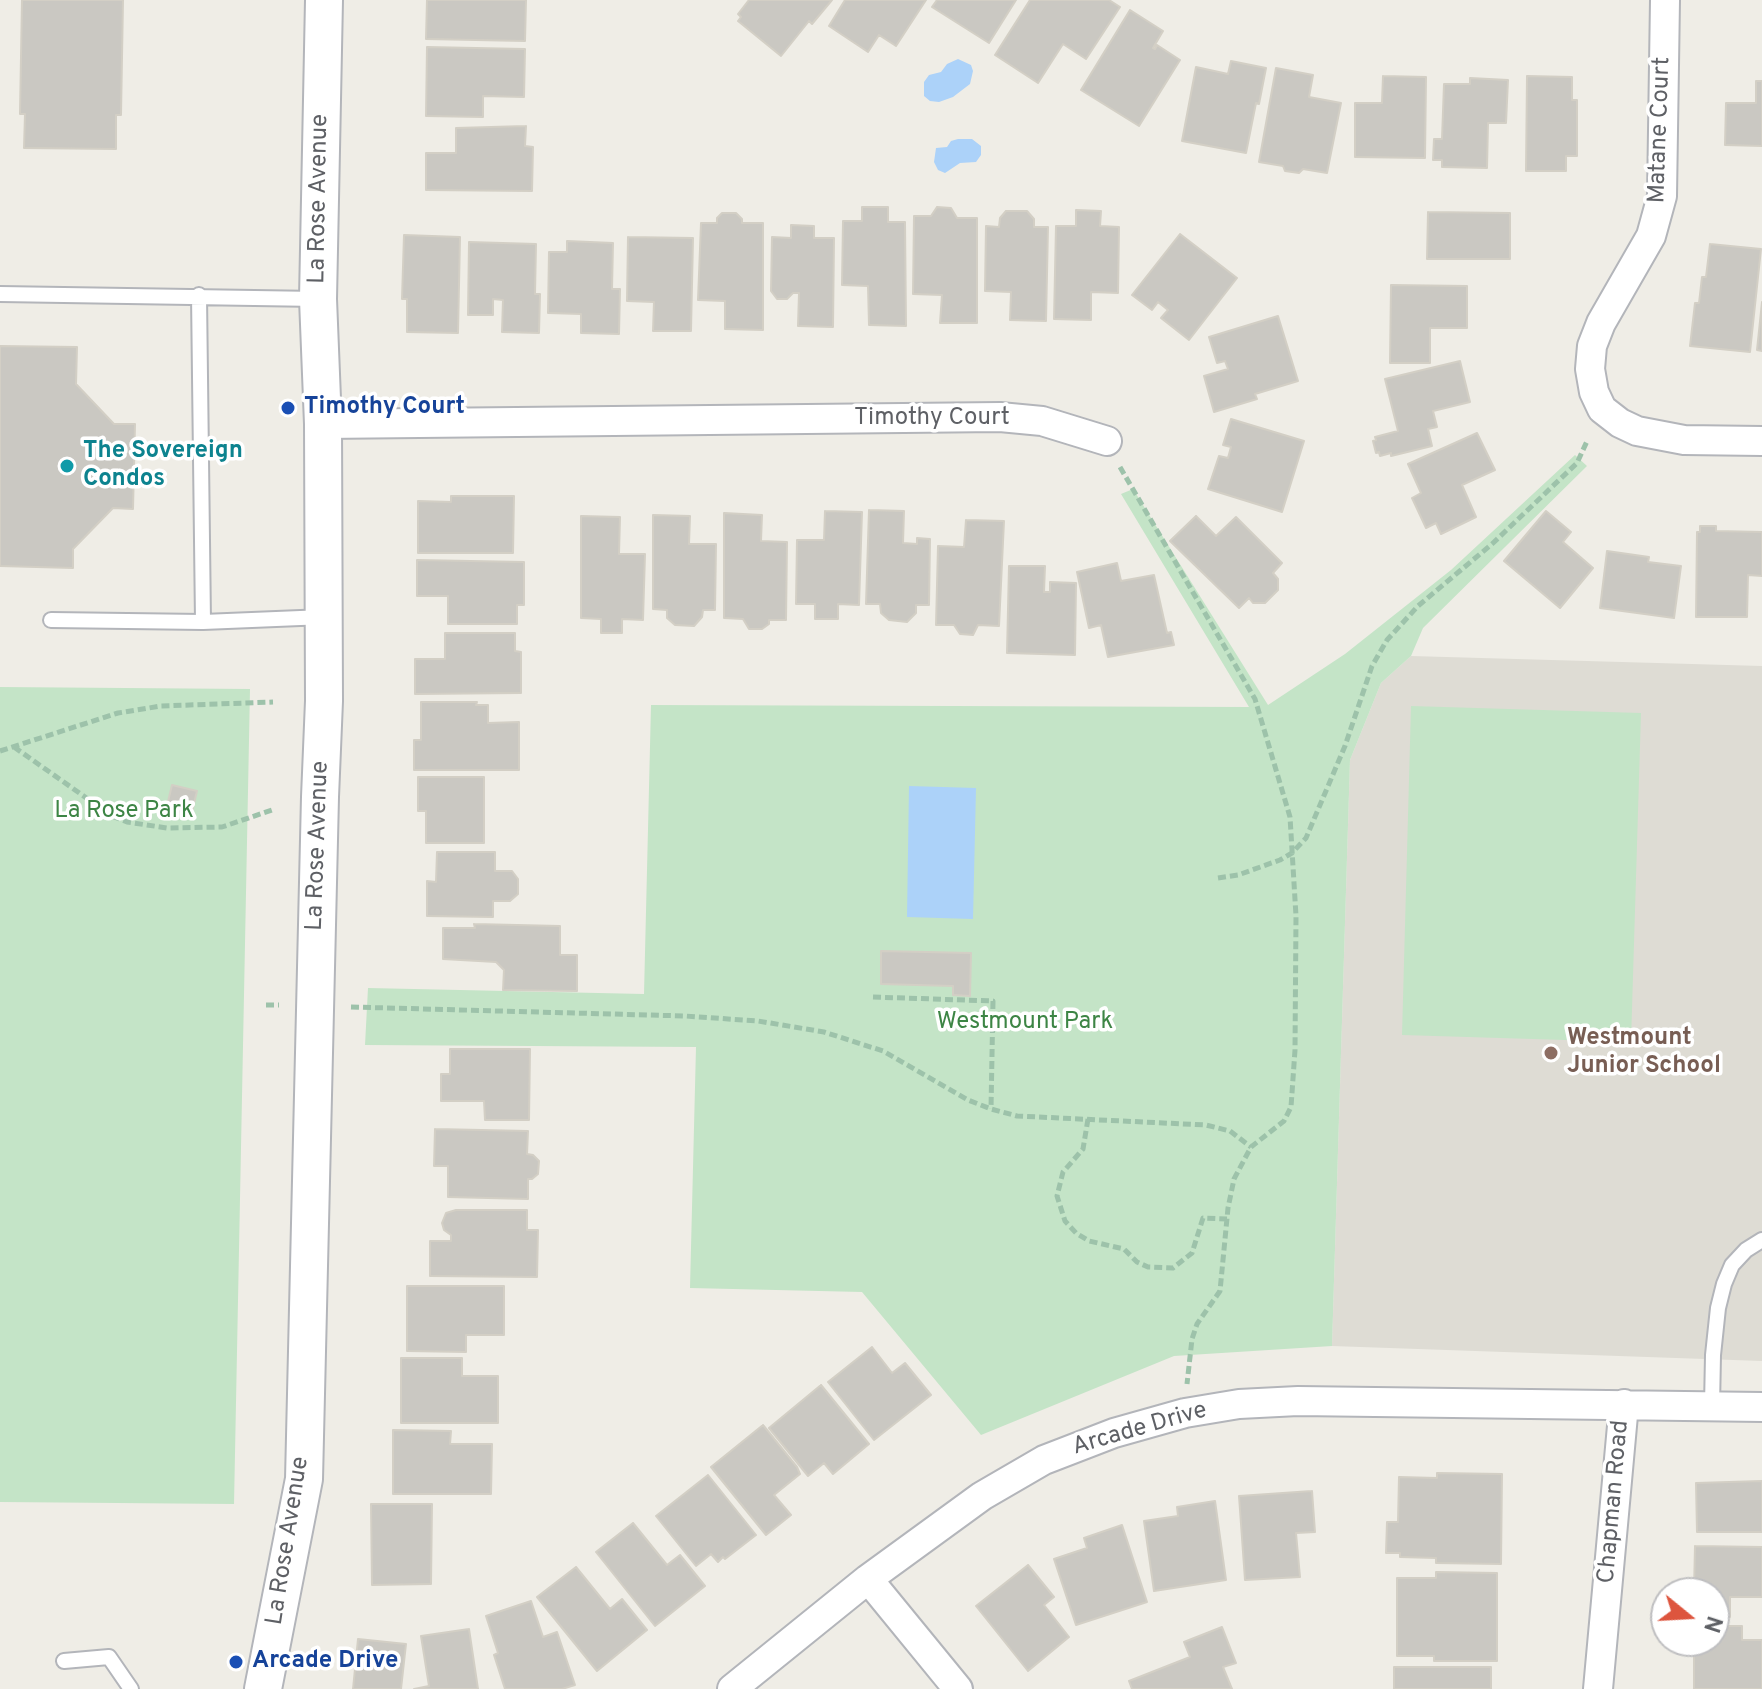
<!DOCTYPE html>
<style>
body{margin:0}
#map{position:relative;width:1762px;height:1689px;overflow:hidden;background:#efede6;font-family:Overpass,sans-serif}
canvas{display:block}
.north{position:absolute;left:1650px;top:1577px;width:80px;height:80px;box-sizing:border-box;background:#fff;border:2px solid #bfbfc1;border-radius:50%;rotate:108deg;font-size:22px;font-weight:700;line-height:32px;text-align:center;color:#5e6065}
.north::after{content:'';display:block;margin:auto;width:28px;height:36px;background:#dd553e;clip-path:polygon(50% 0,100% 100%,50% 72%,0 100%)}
</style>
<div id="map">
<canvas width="1762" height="1689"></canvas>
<div class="north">N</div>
</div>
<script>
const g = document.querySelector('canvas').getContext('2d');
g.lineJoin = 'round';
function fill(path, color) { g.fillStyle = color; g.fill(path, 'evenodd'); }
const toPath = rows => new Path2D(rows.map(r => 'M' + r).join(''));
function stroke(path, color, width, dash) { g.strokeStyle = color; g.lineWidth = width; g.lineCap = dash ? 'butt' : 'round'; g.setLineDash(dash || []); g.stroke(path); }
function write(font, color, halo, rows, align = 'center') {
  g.font = font + ' Overpass,sans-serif'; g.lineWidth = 7; g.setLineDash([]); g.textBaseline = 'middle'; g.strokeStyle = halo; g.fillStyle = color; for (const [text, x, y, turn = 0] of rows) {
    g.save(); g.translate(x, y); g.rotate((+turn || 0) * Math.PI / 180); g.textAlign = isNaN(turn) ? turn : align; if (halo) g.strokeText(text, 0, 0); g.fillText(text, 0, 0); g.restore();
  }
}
const education = toPath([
 [1411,656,1762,666,1762,1361,1332,1346,1350,760,1381,683]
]);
const green = toPath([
 [1575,455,1587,466,1423,628,1411,656,1381,683,1350,760,1332,1346,1174,1356,981,1435,862,1292,690,1288,696,1047,365,1045,368,988,644,994,651,705,1249,707,1121,494,1133,489,1268,705,1345,654,1451,570],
 [0,687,250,689,234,1504,0,1502],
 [1411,706,1641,713,1631,1042,1402,1035]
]);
const water = toPath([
 [958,59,971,65,973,71,970,84,953,97,939,102,930,101,924,96,924,82,929,75,941,72,947,64],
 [972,139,981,146,981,155,976,162,960,163,945,173,938,170,934,162,936,148,947,147,951,141,958,139],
 [909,786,976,788,973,919,907,917]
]);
const building = toPath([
 [22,0,123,0,121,115,116,115,116,149,24,148,25,114,20,114,22,0],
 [427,0,526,0,525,41,426,39,427,0],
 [749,0,832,0,812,24,809,21,781,56,738,21,741,17,738,14,749,0],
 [845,0,926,0,896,46,879,35,868,52,829,26,845,0],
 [937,0,1016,0,989,43,932,7,937,0],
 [1030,0,1109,0,1120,7,1086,59,1063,44,1038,83,995,55,1030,0],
 [1130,10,1163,31,1153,48,1155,49,1157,45,1180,60,1139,126,1081,90,1130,10],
 [427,47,525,49,524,97,483,96,483,117,426,116,427,47],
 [1231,61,1266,68,1259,104,1256,103,1246,153,1182,141,1196,67,1228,74,1231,61],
 [1276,68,1313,75,1309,97,1341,103,1327,173,1303,169,1299,173,1285,171,1283,166,1259,162,1276,68],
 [1383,76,1426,77,1425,158,1355,157,1355,103,1382,103,1383,76],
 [1527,76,1572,77,1572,100,1577,100,1577,156,1566,156,1566,171,1526,171,1527,76],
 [1470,78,1508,80,1506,123,1488,123,1487,168,1442,167,1442,160,1433,160,1434,139,1442,139,1444,84,1470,84,1470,78],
 [1756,81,1762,81,1762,146,1725,145,1726,103,1756,103,1756,81],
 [526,126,525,146,533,147,532,191,426,190,426,153,456,153,456,128,526,126],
 [862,207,888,207,888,222,905,222,906,326,869,325,868,286,842,285,843,221,862,221,862,207],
 [937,207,951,208,957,218,977,218,977,323,940,323,942,295,913,294,914,216,931,216,937,207],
 [1076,210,1101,211,1100,226,1119,227,1118,293,1091,292,1091,320,1054,319,1056,226,1076,226,1076,210],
 [1006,211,1027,211,1034,219,1034,227,1048,227,1046,321,1010,320,1011,292,985,291,986,226,999,227,1000,218,1006,211],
 [1428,212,1510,213,1510,259,1427,259,1428,212],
 [722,213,736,213,742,219,742,223,763,223,763,330,725,329,725,301,698,300,701,223,717,223,717,218,722,213],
 [791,225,814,226,814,238,834,238,833,327,798,326,799,293,793,293,787,299,777,299,771,291,772,237,791,238,791,225],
 [1180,234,1237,278,1189,340,1161,318,1168,310,1158,302,1152,310,1132,295,1180,234],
 [404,235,460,237,458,333,407,332,407,299,402,299,404,235],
 [628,237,693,238,691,331,653,331,654,302,627,301,628,237],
 [567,241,613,243,612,289,620,289,619,334,581,333,581,314,548,313,549,252,567,252,567,241],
 [469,242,536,244,535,294,540,294,539,333,502,332,503,300,493,299,493,315,468,315,469,242],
 [1710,244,1761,249,1750,352,1690,346,1695,303,1699,303,1702,277,1706,277,1710,244],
 [1391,285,1467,286,1467,328,1430,328,1430,363,1390,363,1391,285],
 [1762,302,1762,351,1757,350,1762,302],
 [1278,316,1298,381,1255,394,1257,399,1214,412,1204,376,1228,369,1225,361,1217,363,1209,337,1278,316],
 [0,346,77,347,76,384,114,424,135,424,133,509,113,508,73,549,73,568,0,566,0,346],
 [1460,361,1470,402,1433,411,1437,427,1428,429,1432,446,1391,456,1391,453,1380,456,1379,452,1376,453,1373,441,1376,440,1375,437,1398,431,1385,379,1460,361],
 [1231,419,1304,441,1282,512,1208,489,1219,456,1228,458,1231,447,1223,445,1231,419],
 [1477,433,1495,470,1462,485,1476,517,1441,534,1436,523,1426,528,1412,498,1421,493,1408,464,1477,433],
 [451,496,514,496,513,553,418,553,418,501,451,502,451,496],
 [869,510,904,511,903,543,917,544,917,538,930,539,929,605,916,605,916,613,907,622,889,620,881,613,880,604,866,604,869,510],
 [825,511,862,512,859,605,838,604,838,619,815,619,815,604,796,604,797,540,824,540,825,511],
 [1546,511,1571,532,1563,542,1593,568,1560,608,1504,561,1546,511],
 [724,513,762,515,761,541,787,542,786,620,769,620,769,624,762,629,749,629,743,619,724,618,724,513],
 [653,515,690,516,689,544,716,544,715,610,703,610,702,617,694,626,675,625,667,618,667,610,653,609,653,515],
 [581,516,620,517,619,554,645,554,643,620,622,619,622,633,601,633,601,619,581,618,581,516],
 [1196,516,1216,536,1236,517,1282,563,1273,573,1278,579,1278,590,1265,603,1253,603,1249,598,1239,608,1170,541,1196,516],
 [966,520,1004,521,999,626,978,625,973,635,960,634,954,625,936,625,938,546,964,547,966,520],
 [1700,526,1716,526,1716,531,1762,532,1762,576,1748,575,1747,617,1696,617,1697,532,1700,532,1700,526],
 [1607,551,1649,557,1648,562,1681,566,1674,618,1600,608,1607,551],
 [417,560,524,562,524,605,517,605,517,624,448,624,448,596,417,596,417,560],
 [1117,563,1121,581,1154,575,1167,633,1171,632,1174,645,1108,657,1101,625,1089,628,1077,572,1117,563],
 [1009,566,1045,566,1044,592,1050,592,1050,582,1076,583,1075,655,1007,653,1009,566],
 [445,633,515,633,515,651,521,652,521,693,415,694,415,659,445,659,445,633],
 [421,702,477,702,476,705,488,705,488,723,519,722,519,770,414,770,414,740,421,740,421,702],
 [418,777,484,777,484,843,426,843,426,811,418,811,418,777],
 [172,785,197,791,191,816,166,810,172,785],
 [437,852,495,852,495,871,512,871,518,879,518,894,510,901,493,901,493,917,427,916,427,881,436,882,437,852],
 [474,924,560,926,560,955,577,955,577,991,503,990,504,970,496,962,443,959,443,928,475,928,474,924],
 [881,951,971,953,970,996,953,995,953,986,881,984,881,951],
 [450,1049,530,1049,529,1120,485,1120,484,1101,441,1101,441,1074,450,1074,450,1049],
 [435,1129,528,1131,527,1154,533,1155,539,1161,538,1174,532,1179,528,1179,528,1199,448,1197,448,1166,434,1166,435,1129],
 [456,1210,527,1210,527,1230,538,1230,537,1277,430,1276,430,1241,451,1241,451,1235,444,1230,442,1223,446,1213,456,1210],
 [407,1286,504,1286,504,1335,466,1335,466,1352,407,1351,407,1286],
 [872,1347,892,1373,905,1363,931,1395,874,1440,828,1382,872,1347],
 [401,1358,462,1358,462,1376,498,1376,498,1423,401,1423,401,1358],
 [821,1385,869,1444,833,1474,824,1463,808,1476,769,1428,821,1385],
 [763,1425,797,1467,800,1474,774,1495,791,1515,766,1535,711,1467,763,1425],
 [393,1430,451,1431,450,1444,492,1444,491,1494,393,1494,393,1430],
 [1437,1473,1502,1474,1501,1564,1436,1563,1436,1558,1400,1557,1400,1553,1386,1553,1387,1522,1398,1522,1399,1477,1437,1478,1437,1473],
 [708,1475,756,1535,725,1559,723,1557,718,1562,711,1554,696,1566,656,1516,708,1475],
 [1762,1481,1762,1532,1697,1532,1696,1483,1762,1481],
 [1312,1491,1315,1532,1296,1533,1300,1577,1245,1580,1239,1496,1312,1491],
 [1215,1501,1226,1580,1154,1591,1144,1521,1178,1516,1177,1507,1215,1501],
 [371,1504,432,1504,431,1584,372,1585,371,1504],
 [633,1523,667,1565,680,1555,705,1586,655,1626,596,1552,633,1523],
 [1122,1525,1147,1602,1076,1625,1054,1559,1087,1548,1084,1538,1122,1525],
 [1695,1546,1762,1547,1762,1597,1730,1597,1730,1617,1714,1617,1714,1593,1691,1593,1691,1590,1694,1590,1695,1546],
 [1028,1565,1054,1597,1044,1605,1069,1637,1028,1671,976,1606,1028,1565],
 [576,1567,610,1609,622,1599,647,1630,597,1671,537,1597,576,1567],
 [1436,1572,1497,1573,1497,1661,1434,1661,1434,1656,1397,1656,1397,1578,1436,1578,1436,1572],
 [531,1601,543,1637,557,1632,575,1685,562,1689,505,1689,494,1655,498,1653,486,1616,531,1601],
 [1714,1626,1742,1626,1742,1640,1762,1640,1762,1689,1694,1689,1694,1652,1685,1652,1686,1641,1714,1641,1714,1626],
 [1222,1627,1236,1663,1223,1667,1232,1689,1132,1689,1129,1681,1190,1657,1184,1642,1222,1627],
 [469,1629,478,1689,414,1689,429,1686,421,1636,469,1629],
 [358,1639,406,1644,401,1689,353,1689,358,1639],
 [1394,1667,1491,1667,1491,1689,1394,1689,1394,1667]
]);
const path = toPath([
 [1120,467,1255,699,1290,817,1296,916,1295,1050,1291,1107,1284,1121,1251,1147,1234,1179,1228,1208,1220,1291,1197,1324,1192,1339,1187,1384],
 [14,747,112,816,127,822,167,828,222,827,272,810],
 [0,751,118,713,161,706,273,702],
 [1218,878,1238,875,1280,860,1292,853,1306,838,1345,746,1372,666,1387,640,1418,606,1492,544,1577,463,1588,439],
 [873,997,993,1001,991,1109],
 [266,1005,279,1005],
 [351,1007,685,1016,758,1021,824,1032,883,1051,968,1100,991,1109,1017,1116,1206,1125,1230,1131,1251,1147],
 [1088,1119,1083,1149,1063,1172,1057,1196,1065,1221,1076,1233,1089,1241,1124,1249,1137,1262,1148,1267,1173,1268,1192,1253,1203,1218,1227,1219]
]);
const service = toPath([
 [0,294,318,299],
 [199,295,203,622],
 [51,620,203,622,325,617],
 [1712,1406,1713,1355,1718,1308,1724,1284,1732,1265,1746,1250,1762,1240],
 [64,1661,109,1657,131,1689]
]);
const minor = toPath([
 [1665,0,1662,196,1651,236,1601,323,1592,346,1590,369,1594,392,1602,409,1620,423,1637,431,1684,440,1762,441],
 [323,424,1000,417,1042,421,1107,441],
 [868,1579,958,1689],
 [732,1689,868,1579,982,1496,1044,1460,1114,1433,1185,1413,1239,1404,1298,1401,1762,1407],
 [1598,1689,1624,1404]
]);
const tertiary = toPath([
 [263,1689,304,1479,320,797,324,701,323,424,318,299,324,0]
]);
const markers = [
 [288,408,8,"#1a4fb4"],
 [67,466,8,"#0f9aa8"],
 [1551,1053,8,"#8d6e63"],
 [236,1662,8,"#1a4fb4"]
];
const streetNames = [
 ["Matane Court",1661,130,-88],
 ["La Rose Avenue",320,199,-89],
 ["Timothy Court",932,419],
 ["La Rose Avenue",319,846,-88],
 ["Arcade Drive",1140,1430,-16],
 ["Chapman Road",1615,1502,-85],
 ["La Rose Avenue",289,1541,-81]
];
const transitNames = [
 ["Timothy Court",304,408],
 ["Arcade Drive",252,1662]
];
const cultureNames = [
 ["The Sovereign",83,452],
 ["Condos",83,480]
];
const parkNames = [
 ["La Rose Park",124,812],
 ["Westmount Park",1025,1023]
];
const educationNames = [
 ["Westmount",1567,1039],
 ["Junior School",1567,1067]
];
fill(education, '#dedcd4');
fill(green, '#c4e4c7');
fill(water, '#acd2f9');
fill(building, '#cac8c2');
stroke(building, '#d3cfc5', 2);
stroke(service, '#b3b5ba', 18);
stroke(minor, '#b3b5ba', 32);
stroke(tertiary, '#b3b5ba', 40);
stroke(path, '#9dc2aa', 5, [8, 4]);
stroke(service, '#fff', 14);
stroke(minor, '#fff', 28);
stroke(tertiary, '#fff', 36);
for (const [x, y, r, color] of markers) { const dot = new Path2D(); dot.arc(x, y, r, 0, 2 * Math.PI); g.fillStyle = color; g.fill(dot); stroke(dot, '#fff', 3); }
write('24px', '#5e6065', '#fff', streetNames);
write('bold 24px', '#164399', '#fff', transitNames, 'left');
write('bold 24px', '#0d838f', '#fff', cultureNames, 'left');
write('24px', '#3d8545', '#fff', parkNames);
write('bold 24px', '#785e54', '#fff', educationNames, 'left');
</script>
